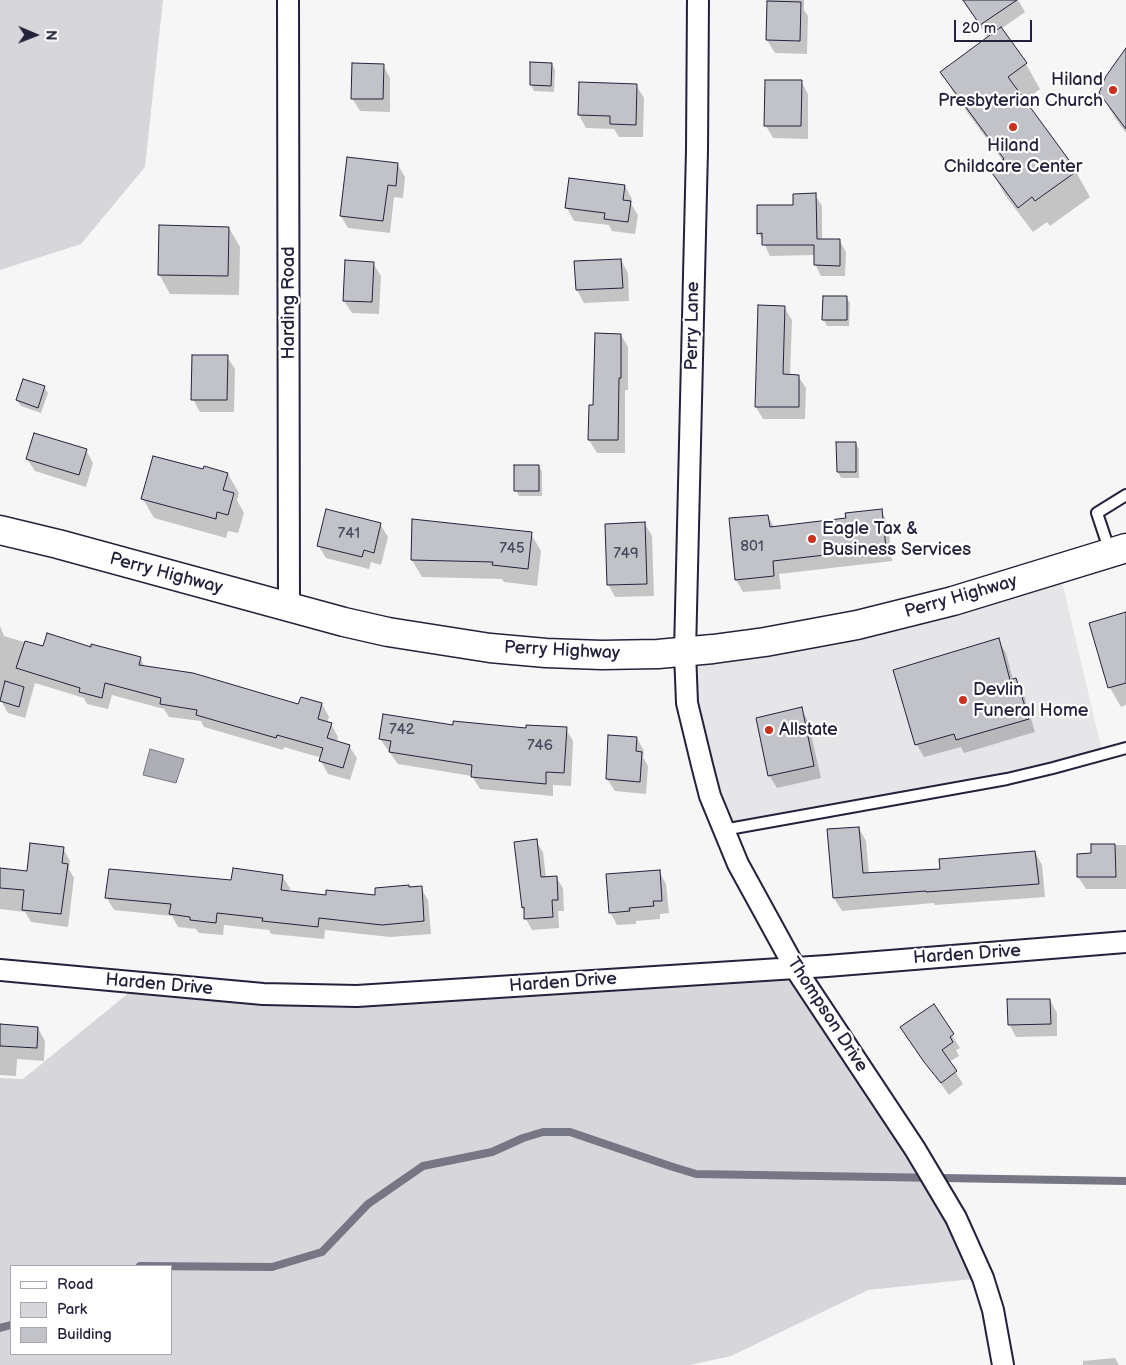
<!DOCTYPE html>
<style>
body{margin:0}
#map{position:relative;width:1126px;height:1365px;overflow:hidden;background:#f6f6f7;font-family:"Balsamiq Sans",sans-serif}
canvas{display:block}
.legend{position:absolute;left:10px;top:1265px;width:162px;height:90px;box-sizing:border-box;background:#fff;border:1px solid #a7a7b1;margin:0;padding:6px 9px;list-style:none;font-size:15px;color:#22223b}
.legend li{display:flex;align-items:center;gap:10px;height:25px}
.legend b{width:25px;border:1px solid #a7a7b1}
.north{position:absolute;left:10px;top:10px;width:50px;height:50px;-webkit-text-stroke:4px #fff;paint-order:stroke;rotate:91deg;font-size:14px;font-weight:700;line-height:20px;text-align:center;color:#22223b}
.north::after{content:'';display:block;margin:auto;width:18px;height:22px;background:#22223b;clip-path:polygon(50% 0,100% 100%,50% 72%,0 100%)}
.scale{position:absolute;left:954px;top:20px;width:78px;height:22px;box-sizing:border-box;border:2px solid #22223b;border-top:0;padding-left:6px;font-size:15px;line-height:18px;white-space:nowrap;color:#22223b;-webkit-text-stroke:4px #fff;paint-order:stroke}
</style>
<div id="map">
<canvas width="1126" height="1365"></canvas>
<ul class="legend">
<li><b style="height:6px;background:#fff"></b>Road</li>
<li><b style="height:14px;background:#d7d7db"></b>Park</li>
<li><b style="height:14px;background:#c2c2c9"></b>Building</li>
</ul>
<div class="north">N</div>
<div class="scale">20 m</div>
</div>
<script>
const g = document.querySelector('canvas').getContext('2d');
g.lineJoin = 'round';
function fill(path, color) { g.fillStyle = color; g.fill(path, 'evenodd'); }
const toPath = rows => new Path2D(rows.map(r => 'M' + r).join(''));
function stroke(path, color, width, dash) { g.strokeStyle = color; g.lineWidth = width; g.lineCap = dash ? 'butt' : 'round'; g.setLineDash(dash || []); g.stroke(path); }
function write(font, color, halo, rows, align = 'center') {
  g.font = font + ' "Balsamiq Sans",sans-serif'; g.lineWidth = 4.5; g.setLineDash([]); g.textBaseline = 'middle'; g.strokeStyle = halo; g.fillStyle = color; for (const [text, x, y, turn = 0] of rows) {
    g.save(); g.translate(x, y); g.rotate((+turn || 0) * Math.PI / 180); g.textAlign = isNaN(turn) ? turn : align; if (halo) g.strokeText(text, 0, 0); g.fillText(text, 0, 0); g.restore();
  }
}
const built = toPath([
 [1059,569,1103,755,723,830,685,652]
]);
const green = toPath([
 [0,0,163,0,145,167,81,244,0,270],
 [795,968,983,1278,868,1290,731,1356,690,1365,0,1365,0,1078,23,1079,141,983,263,994],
 [11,1266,171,1266,171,1354,11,1354]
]);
const water = toPath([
 [150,749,184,759,176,783,143,775,150,749]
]);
const shadow = toPath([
 [768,0,804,0,804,10,808,16,807,54,775,53,767,40],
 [963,0,1018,0,1025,12,1001,29,1026,64,1040,89,1024,101,1076,172,1090,197,1050,226,1047,222,1033,232,1005,195,991,170,1003,161,956,97,942,72,988,38],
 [1126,58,1126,133,1115,118,1100,92],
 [552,64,555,70,554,92,534,91,531,85],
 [383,65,390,78,390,112,360,111,352,98],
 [801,81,808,94,808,139,773,138,766,126],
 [580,84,636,85,644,98,643,137,619,137,614,129,586,128,579,115],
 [398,165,405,177,403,198,394,197,390,233,348,228,341,216],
 [625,186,632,199,631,204,638,215,635,234,612,231,609,225,574,221,567,208],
 [815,195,822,206,822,240,839,240,846,252,845,276,821,276,815,264,815,255,770,256,759,233,795,206],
 [229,228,240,247,239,295,170,294,159,274],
 [621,260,628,273,629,301,584,303,577,290],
 [373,263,381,276,379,314,352,313,344,301],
 [846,297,850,303,849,326,827,326,824,320],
 [784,307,792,320,790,376,798,376,806,388,805,419,763,419,756,407],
 [621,335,628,347,628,390,625,390,625,453,597,453,589,440],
 [227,357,235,369,234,412,200,412,193,399],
 [44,387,48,393,41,413,21,406,17,400],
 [855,443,859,449,859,478,841,478,838,472],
 [86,450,93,463,86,487,35,471,27,459],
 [539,466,542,472,542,496,519,496,516,490],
 [204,471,228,474,239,493,237,500,244,513,238,533,228,531,226,538,154,518,143,499],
 [881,511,888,523,892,561,779,574,781,589,743,592,736,580,768,516,774,527,847,519],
 [380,524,388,537,381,565,371,562,369,569,326,558,318,545],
 [645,524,652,536,654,596,615,597,608,584],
 [531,534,541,551,537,586,504,582,502,579,422,577,412,560],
 [1126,613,1126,705,1121,707,1110,688,1090,624],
 [0,626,4,636,44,648,91,649,140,658,145,667,299,706,322,704,329,717,327,723,331,724,338,737,337,742,349,746,357,758,350,780,328,774,321,761,322,758,284,747,283,750,204,727,201,721,169,717,164,709,112,695,108,709,87,704,84,698,35,683,25,718,8,713,0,699],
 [998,640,1006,653,1013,680,1016,679,1023,692,1035,732,964,753,961,747,924,757,917,745,895,670],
 [801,709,808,721,821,778,777,788,769,775],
 [454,726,527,729,566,729,573,741,571,786,553,785,553,796,480,789,472,776,398,764,380,739],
 [637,738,644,751,643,757,648,766,646,794,615,791,607,779],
 [859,828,866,841,869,874,941,870,1035,852,1042,865,1045,897,935,905,934,903,842,911,834,898,829,831],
 [536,841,543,852,546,878,556,877,563,888,564,911,558,911,559,928,532,930,526,919,525,912,523,907],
 [1092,845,1126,845,1126,889,1086,889,1078,877,1092,855],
 [63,848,70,861,69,869,74,878,68,927,31,922,25,912,0,909,0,870,28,873],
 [659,871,666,884,669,913,660,914,660,919,636,921,636,924,617,925,610,912],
 [282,876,290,888,289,892,327,896,377,896,409,889,421,888,428,900,431,934,390,937,325,930,324,939,271,934,269,930,224,925,223,935,199,933,196,929,178,927,172,916,114,910,107,898],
 [1050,1000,1057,1013,1057,1036,1016,1037,1009,1024],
 [933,1006,960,1048,956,1050,959,1056,949,1062,963,1084,949,1095,909,1040],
 [0,1026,38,1028,45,1041,44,1061,17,1059,16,1076,0,1075],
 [1115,1358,1119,1365,1083,1365,1083,1361]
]);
const stream = toPath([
 [140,1266,272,1267,322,1252,368,1204,423,1166,492,1152,523,1138,543,1132,570,1132,670,1166,696,1174,1126,1181],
 [0,1328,11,1325]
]);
const building = toPath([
 [963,0,1017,0,980,25,963,0],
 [767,1,801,2,800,41,766,40,767,1],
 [1001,27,1027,63,1008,77,1077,171,1035,201,1032,197,1018,208,989,169,1004,159,940,72,1001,27],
 [1126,48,1126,129,1099,93,1106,76,1126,48],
 [530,62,552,63,551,86,530,85,530,62],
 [352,63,384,64,383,99,351,99,352,63],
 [765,80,802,80,801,126,764,126,765,80],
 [579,82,637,84,636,125,610,124,610,116,578,115,579,82],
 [347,157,398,163,396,186,388,185,383,221,340,216,347,157],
 [569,178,625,185,623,200,631,201,628,222,604,219,605,213,565,208,569,178],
 [816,193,817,239,840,239,840,266,814,265,814,245,762,245,762,233,757,234,757,205,793,205,793,194,816,193],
 [159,225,229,227,228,276,158,275,159,225],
 [621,259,623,288,576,290,574,261,621,259],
 [345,260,374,262,372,302,343,301,345,260],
 [823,296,847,296,847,320,822,320,823,296],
 [758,305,785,306,783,374,799,375,799,407,755,407,758,305],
 [595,333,621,334,621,378,619,378,618,440,588,440,589,405,593,405,595,333],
 [192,355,228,355,227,400,191,400,192,355],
 [23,379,45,386,38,408,16,400,23,379],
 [34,433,87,449,79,475,26,459,34,433],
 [836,442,856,442,856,472,837,472,836,442],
 [153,456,203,469,204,466,228,473,223,490,234,493,228,515,217,512,216,519,141,499,153,456],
 [514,465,539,465,539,491,514,491,514,465],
 [326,509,381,523,374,553,364,550,362,557,317,546,326,509],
 [882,509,886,548,773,561,774,576,735,580,729,518,768,515,770,527,846,518,845,513,882,509],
 [412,519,532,532,528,569,492,565,493,562,411,560,412,519],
 [645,522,647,584,607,585,605,524,645,522],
 [1126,612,1126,683,1108,688,1089,623,1126,612],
 [47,633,91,647,91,644,141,657,139,665,193,673,298,704,301,697,322,703,318,719,332,723,327,738,350,745,343,768,319,761,323,748,277,735,276,738,196,715,197,710,160,704,161,698,105,683,102,698,79,692,80,688,16,668,25,641,43,646,47,633],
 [999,638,1010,680,1016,678,1029,719,956,740,954,734,915,745,893,670,999,638],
 [5,681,24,687,19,707,0,701,5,681],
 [802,707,814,766,768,776,756,718,802,707],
 [383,714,453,725,453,721,526,728,526,725,567,727,564,773,546,772,546,784,471,777,472,765,389,752,391,741,379,739,383,714],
 [608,735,637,737,636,751,642,752,640,782,606,779,608,735],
 [859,827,863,873,940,869,939,859,1035,851,1039,884,926,892,926,891,833,898,827,829,859,827],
 [537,839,541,877,557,876,558,900,552,900,553,917,524,919,524,907,522,908,514,842,537,839],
 [30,843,64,847,62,863,68,864,61,914,22,910,24,890,0,888,0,868,27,871,30,843],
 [1091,844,1115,844,1116,877,1077,877,1077,854,1091,853,1091,844],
 [233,868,283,875,281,890,326,895,326,890,375,895,375,888,409,885,409,887,422,886,424,921,382,925,319,918,318,927,262,921,263,918,217,913,216,923,190,920,190,917,169,914,171,904,105,898,109,869,231,880,233,868],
 [660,870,662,901,653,901,654,906,629,908,630,911,609,913,606,874,660,870],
 [1007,999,1050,999,1051,1024,1008,1025,1007,999],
 [934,1004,954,1034,950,1037,953,1042,942,1050,957,1071,941,1083,924,1062,900,1027,934,1004],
 [0,1024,38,1027,37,1048,0,1046,0,1024]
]);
const service = toPath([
 [1110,552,1097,513,1126,495],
 [723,830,1007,779,1053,768,1126,748]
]);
const minor = toPath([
 [288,0,289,607],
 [698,0,697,150,685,652,687,703,702,765,710,796,738,864,795,968,915,1149,956,1218,983,1278,993,1310,1003,1365],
 [0,970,263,994,357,996,827,966,1126,942]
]);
const primary = toPath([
 [0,530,58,544,344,622,388,632,490,648,546,653,602,655,658,654,713,649,765,642,857,625,953,601,1126,548]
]);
const markers = [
 [1113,90,5,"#c8321e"],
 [1013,127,5,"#c8321e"],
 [812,539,5,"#c8321e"],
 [963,700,5,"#c8321e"],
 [769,730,5,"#c8321e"]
];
const numberNames = [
 ["741",349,534],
 ["801",752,547],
 ["745",512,549],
 ["749",626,554],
 ["742",402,730],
 ["746",540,746]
];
const poiNames = [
 ["Hiland",1103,80,"right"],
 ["Presbyterian Church",1103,101,"right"],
 ["Hiland",1013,146,"center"],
 ["Childcare Center",1013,167,"center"],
 ["Eagle Tax &",822,529],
 ["Business Services",822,550],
 ["Devlin",973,690],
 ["Funeral Home",973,711],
 ["Allstate",779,730]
];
const streetNames = [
 ["Harding Road",289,303,-90],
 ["Perry Lane",693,326,-89],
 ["Perry Highway",166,574,15],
 ["Perry Highway",961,597,-16],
 ["Perry Highway",562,651,3],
 ["Harden Drive",967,955,-4],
 ["Harden Drive",563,983,-4],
 ["Harden Drive",159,985,5],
 ["Thompson Drive",827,1015,57]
];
fill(built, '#e6e6e9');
fill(green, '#d7d7db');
fill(water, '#aeaeb7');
stroke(water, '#767685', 1);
fill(shadow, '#0003');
stroke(stream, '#767685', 8);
fill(building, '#c2c2c9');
stroke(building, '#22223b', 1);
stroke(service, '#22223b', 14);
stroke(minor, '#22223b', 24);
stroke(primary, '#22223b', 31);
stroke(service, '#fff', 10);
stroke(minor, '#fff', 20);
stroke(primary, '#fff', 28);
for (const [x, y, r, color] of markers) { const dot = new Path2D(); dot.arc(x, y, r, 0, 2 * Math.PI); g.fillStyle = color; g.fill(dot); stroke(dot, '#fff', 2); }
write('15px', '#4a4a5e', null, numberNames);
write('18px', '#22223b', '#fff', poiNames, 'left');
write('18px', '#22223b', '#fff', streetNames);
</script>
